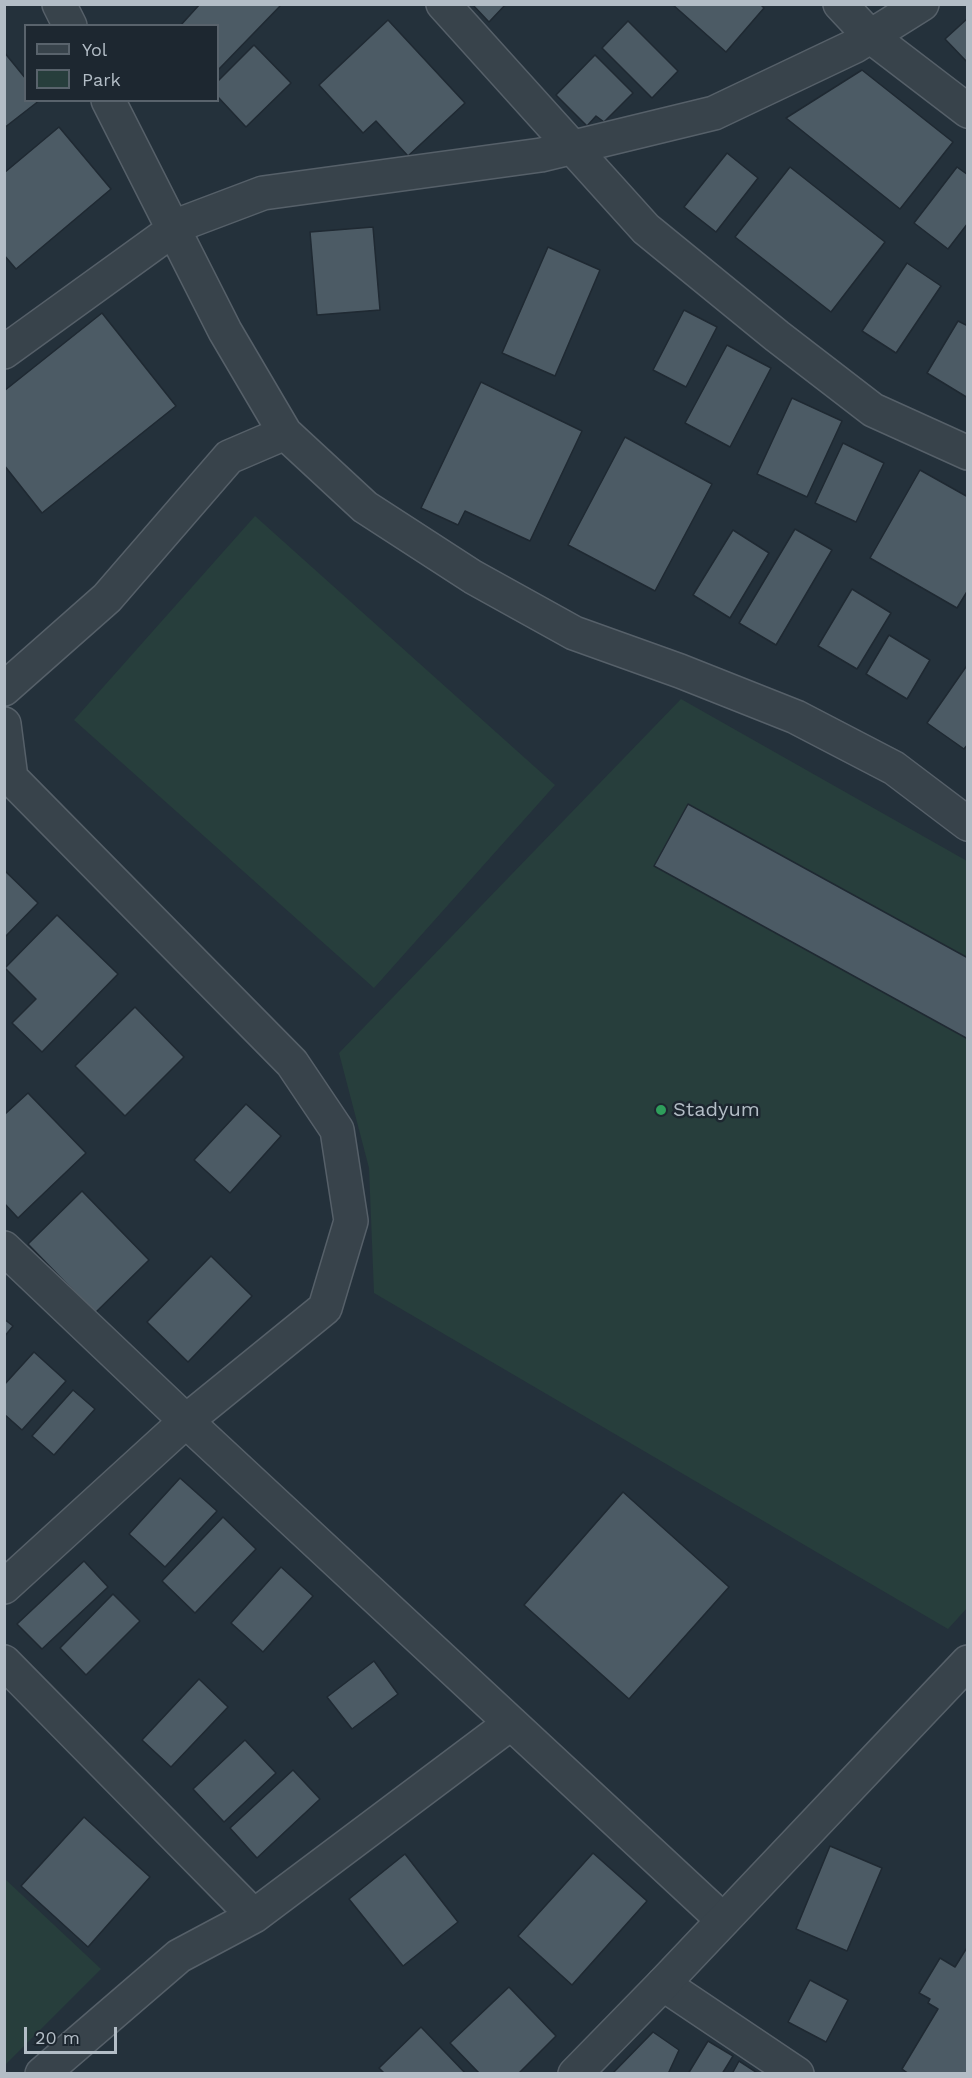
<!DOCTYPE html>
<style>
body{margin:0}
#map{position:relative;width:972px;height:2078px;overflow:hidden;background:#24313b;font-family:"Work Sans",sans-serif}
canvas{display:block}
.frame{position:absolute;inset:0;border:6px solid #b3bdc6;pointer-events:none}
.legend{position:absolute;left:24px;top:24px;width:195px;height:78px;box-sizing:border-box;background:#1d2730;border:2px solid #59636c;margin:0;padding:8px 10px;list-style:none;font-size:18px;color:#b3bdc6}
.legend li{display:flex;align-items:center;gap:12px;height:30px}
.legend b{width:30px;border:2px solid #59636c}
.scale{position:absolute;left:24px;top:2027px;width:93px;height:27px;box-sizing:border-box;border:3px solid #b3bdc6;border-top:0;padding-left:8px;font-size:18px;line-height:21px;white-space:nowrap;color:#b3bdc6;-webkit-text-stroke:4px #1d2730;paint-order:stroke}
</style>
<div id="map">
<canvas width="972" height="2078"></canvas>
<div class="frame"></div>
<ul class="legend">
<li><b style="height:8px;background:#38434b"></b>Yol</li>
<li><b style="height:16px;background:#273e3c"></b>Park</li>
</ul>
<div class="scale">20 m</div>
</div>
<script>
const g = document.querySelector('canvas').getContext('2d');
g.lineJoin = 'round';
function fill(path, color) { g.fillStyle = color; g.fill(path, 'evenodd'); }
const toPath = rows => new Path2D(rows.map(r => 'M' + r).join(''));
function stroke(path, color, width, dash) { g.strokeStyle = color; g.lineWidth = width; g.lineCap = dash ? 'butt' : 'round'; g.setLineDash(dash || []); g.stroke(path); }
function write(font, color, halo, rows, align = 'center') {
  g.font = font + ' "Work Sans",sans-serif'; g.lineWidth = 5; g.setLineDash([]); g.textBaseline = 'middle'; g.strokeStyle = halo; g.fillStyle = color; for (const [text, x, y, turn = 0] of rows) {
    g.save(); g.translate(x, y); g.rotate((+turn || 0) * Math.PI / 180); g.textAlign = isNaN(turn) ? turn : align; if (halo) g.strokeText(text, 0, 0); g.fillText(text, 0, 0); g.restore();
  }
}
const green = toPath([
 [255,516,555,785,374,988,74,720],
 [681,699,967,861,967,1608,948,1629,374,1293,369,1168,339,1053],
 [5,1879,101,1969,5,2065,4,2065]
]);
const building = toPath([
 [200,4,282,4,218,70,218,26,180,26,200,4],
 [472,4,506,4,489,22,472,4],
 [672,4,760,4,764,8,726,52,672,4],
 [968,18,968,63,945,39,968,18],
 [388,20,465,103,408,156,376,121,363,133,319,85,388,20],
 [628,21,678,71,652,98,602,48,628,21],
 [254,45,291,83,246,127,218,97,218,81,254,45],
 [4,52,26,79,26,100,40,100,4,128,4,52],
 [595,55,633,93,604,122,596,116,587,126,556,95,595,55],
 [862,70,953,142,900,209,786,118,862,70],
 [59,127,111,189,16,269,4,255,4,173,59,127],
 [727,153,758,178,716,232,684,207,727,153],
 [790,167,885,242,831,312,735,237,790,167],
 [957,167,968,175,968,223,948,249,914,223,957,167],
 [373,227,380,310,317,315,310,232,373,227],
 [548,247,600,270,555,376,502,353,548,247],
 [907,263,941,286,896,353,862,331,907,263],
 [684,310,717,327,686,387,653,370,684,310],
 [102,313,176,406,42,513,4,465,4,391,102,313],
 [958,321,968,326,968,398,927,373,958,321],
 [727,345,771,368,730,447,685,423,727,345],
 [481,382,582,431,530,541,465,511,458,525,421,508,481,382],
 [792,398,842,421,807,497,757,474,792,398],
 [625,437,712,484,655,591,568,545,625,437],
 [843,443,884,463,856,522,815,503,843,443],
 [920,470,968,497,968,590,957,608,870,558,920,470],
 [795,529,832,550,776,645,739,623,795,529],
 [733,530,769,553,730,618,693,595,733,530],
 [852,589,891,613,857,669,818,646,852,589],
 [889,635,930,660,907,699,866,674,889,635],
 [968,664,968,744,964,749,927,723,968,664],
 [688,804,968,958,968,1039,654,866,688,804],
 [4,870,38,903,4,938,4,870],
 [57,915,118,974,42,1052,12,1023,36,999,5,968,57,915],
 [135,1007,184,1057,125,1116,75,1066,135,1007],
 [28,1093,86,1153,18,1218,4,1203,4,1115,28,1093],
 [246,1104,281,1136,230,1193,194,1160,246,1104],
 [82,1191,149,1260,95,1313,28,1244,82,1191],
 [211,1256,252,1296,188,1362,147,1322,211,1256],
 [4,1319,13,1326,4,1337,4,1319],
 [34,1352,66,1381,22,1430,4,1414,4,1385,34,1352],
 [73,1390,95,1409,54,1455,32,1436,73,1390],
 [180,1478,217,1511,165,1567,129,1534,180,1478],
 [623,1492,729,1587,629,1699,524,1605,623,1492],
 [223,1517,256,1549,195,1613,162,1581,223,1517],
 [84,1561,108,1587,42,1649,17,1624,84,1561],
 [281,1567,313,1596,263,1652,231,1623,281,1567],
 [113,1594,140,1621,86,1675,60,1648,113,1594],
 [374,1661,398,1694,352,1729,327,1697,374,1661],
 [199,1679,228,1707,171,1767,142,1740,199,1679],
 [245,1740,276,1773,224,1822,193,1789,245,1740],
 [293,1770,320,1799,257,1858,230,1828,293,1770],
 [84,1817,150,1877,88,1947,21,1886,84,1817],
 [830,1846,882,1868,847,1951,796,1929,830,1846],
 [593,1853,647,1901,572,1985,518,1936,593,1853],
 [405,1854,458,1922,403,1966,349,1899,405,1854],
 [968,1946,968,2074,909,2074,902,2069,938,2009,928,2003,930,1999,919,1993,940,1958,955,1967,968,1946],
 [810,1980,848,2000,826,2042,788,2022,810,1980],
 [509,1987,556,2036,518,2074,480,2074,450,2043,509,1987],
 [421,2027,466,2074,385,2074,379,2068,421,2027],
 [653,2032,679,2050,668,2074,612,2074,653,2032],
 [708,2041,733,2056,722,2074,688,2074,708,2041],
 [739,2061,759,2074,732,2074,739,2061]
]);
const minor = toPath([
 [59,4,70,26],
 [443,4,646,229,777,336,873,410,968,453],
 [840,4,870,36,968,111],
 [108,100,225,331,285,433,365,507,473,577,574,633,680,671,796,717,894,768,968,824],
 [4,352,181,224,263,193,541,155,714,113,855,46,922,4],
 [4,689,107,598,229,457,285,433],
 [4,724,11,778,292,1063,337,1130,351,1221,325,1308,186,1421,4,1587],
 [4,1248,186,1421,723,1920],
 [4,1662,254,1916],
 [663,1984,797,2074],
 [42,2074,179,1956,254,1916,511,1723]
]);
const tertiary = toPath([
 [575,2074,663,1984,968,1662]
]);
const markers = [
 [661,1110,6,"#2e9e5b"]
];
const poiNames = [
 ["Stadyum",673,1110]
];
fill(green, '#273e3c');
fill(building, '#4c5b65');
stroke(building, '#1f2932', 1.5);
stroke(minor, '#566069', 36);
stroke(tertiary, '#566069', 36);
stroke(minor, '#38434b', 33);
stroke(tertiary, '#38434b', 33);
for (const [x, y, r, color] of markers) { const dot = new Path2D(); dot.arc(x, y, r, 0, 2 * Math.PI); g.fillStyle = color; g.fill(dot); stroke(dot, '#1d2730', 2); }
write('20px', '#b3bdc6', '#1d2730', poiNames, 'left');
</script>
